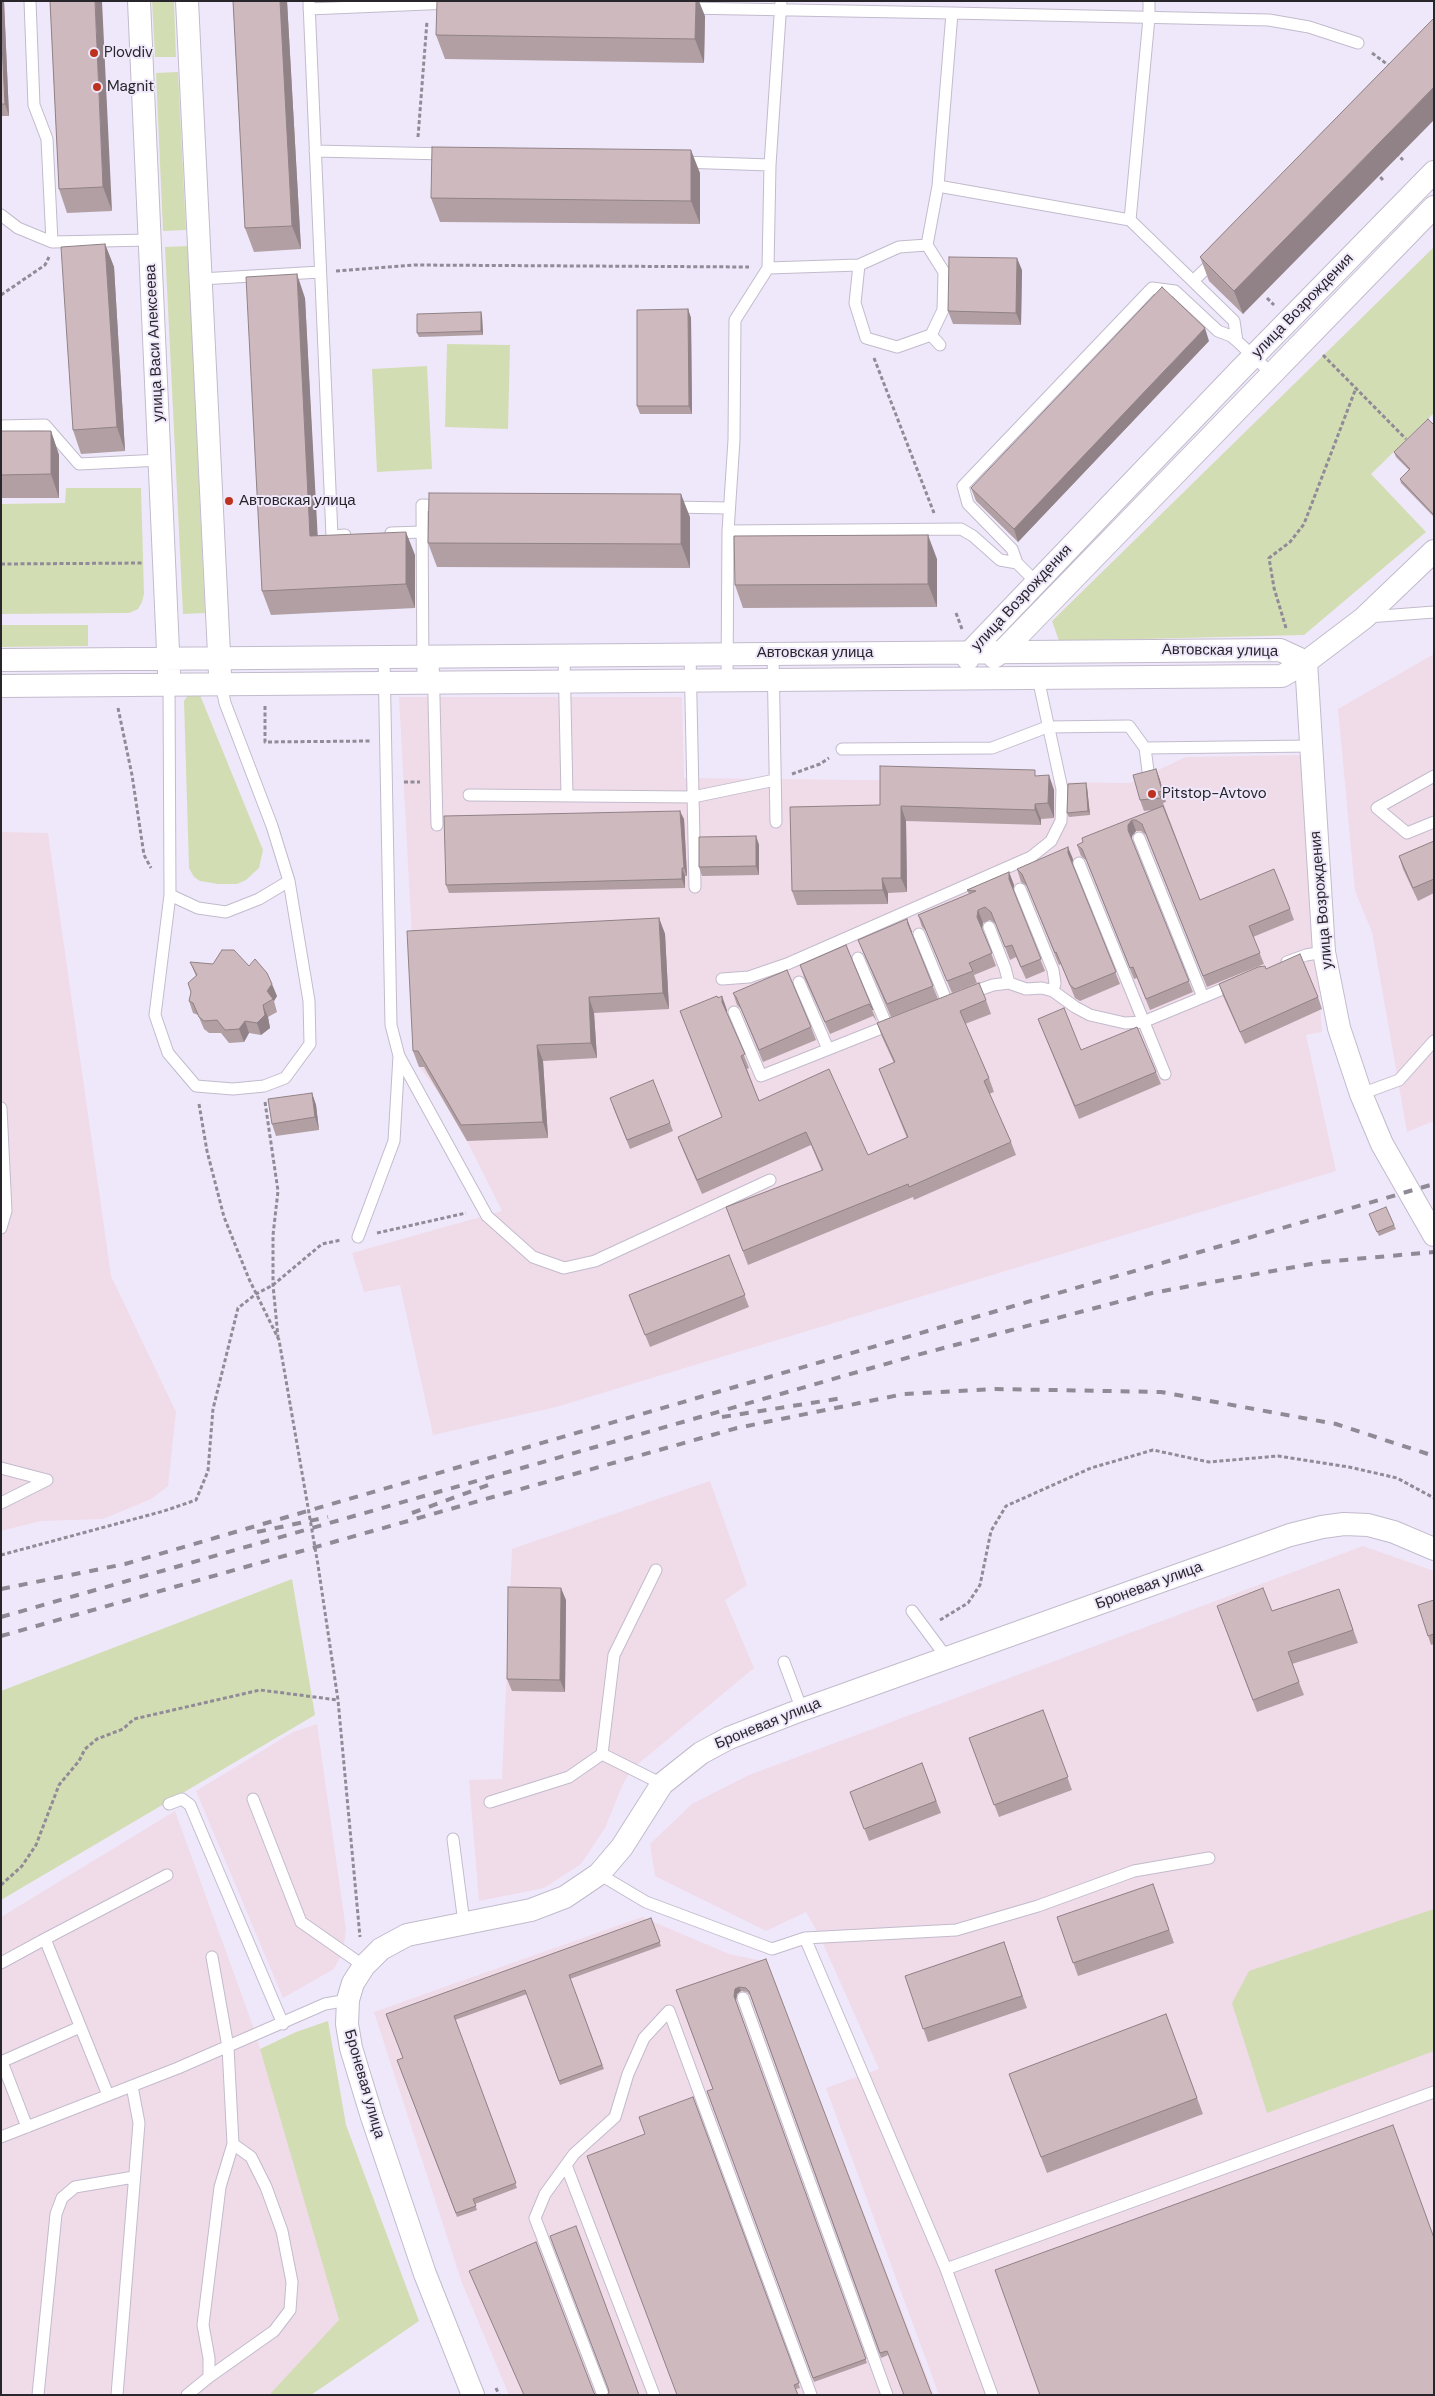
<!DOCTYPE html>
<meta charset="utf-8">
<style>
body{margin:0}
#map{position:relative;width:1435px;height:2396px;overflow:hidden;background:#efe8fa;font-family:"DM Sans",sans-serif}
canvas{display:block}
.frame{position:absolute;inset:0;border:2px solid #28252b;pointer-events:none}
</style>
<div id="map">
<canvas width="1435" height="2396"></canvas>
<div class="frame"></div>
</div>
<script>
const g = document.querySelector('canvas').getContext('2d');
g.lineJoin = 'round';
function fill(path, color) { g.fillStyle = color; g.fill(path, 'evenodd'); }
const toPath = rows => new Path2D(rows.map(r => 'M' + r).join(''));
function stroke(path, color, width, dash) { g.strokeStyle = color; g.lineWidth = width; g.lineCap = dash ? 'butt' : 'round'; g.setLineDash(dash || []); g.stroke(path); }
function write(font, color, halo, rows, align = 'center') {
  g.font = font + ' "DM Sans",sans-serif'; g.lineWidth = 4; g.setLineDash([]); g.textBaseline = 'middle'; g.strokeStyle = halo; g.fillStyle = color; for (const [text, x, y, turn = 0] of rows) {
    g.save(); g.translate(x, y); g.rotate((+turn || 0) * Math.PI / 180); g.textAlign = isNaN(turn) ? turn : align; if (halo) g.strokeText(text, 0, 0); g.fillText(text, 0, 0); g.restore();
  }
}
const industrial = toPath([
 [1434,654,1434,1121,1407,1132,1372,932,1355,891,1338,709],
 [399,697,682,697,684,778,1130,783,1186,757,1303,755,1322,1032,1306,1035,1336,1171,556,1407,433,1435,400,1285,364,1292,352,1253,502,1211,467,1141,439,1093,419,1067],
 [1,832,48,833,111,1276,176,1412,168,1486,151,1499,103,1519,41,1521,1,1531],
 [710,1481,747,1585,725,1600,754,1668,632,1769,623,1784,605,1828,581,1864,544,1888,479,1901,469,1780,502,1779,512,1549],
 [1363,1546,1434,1571,1434,2395,939,2395,826,2088,879,2069,820,1937,806,1912,766,1931,655,1876,650,1844,692,1804,749,1775],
 [317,1724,346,1930,343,1952,334,1969,283,1998,196,1791,293,1732],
 [175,1811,253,2026,316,2230,339,2321,269,2395,1,2395,1,1917],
 [642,1917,729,1954,767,1962,934,2395,509,2395,462,2283,374,2012]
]);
const green = toPath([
 [152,1,174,1,176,57,155,57],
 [178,72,186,230,163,231,156,73],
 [188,246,205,613,183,614,165,247],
 [1434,247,1434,413,1371,474,1426,532,1304,635,1059,641,1052,621],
 [447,344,510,345,508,429,445,427],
 [427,366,432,469,377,472,372,369],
 [66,488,141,488,144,594,142,602,138,609,129,613,1,614,1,504,65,503],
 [1,625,88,625,88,646,1,647],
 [190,692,200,695,263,850,259,868,246,880,237,884,218,884,200,881,194,877,189,868,184,701],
 [292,1579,315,1715,1,1900,1,1691],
 [1434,1909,1434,2051,1267,2113,1232,2003,1249,1971],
 [328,2021,346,2125,419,2321,311,2395,269,2395,339,2320,260,2049,296,2032]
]);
const path = toPath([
 [1372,53,1391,67],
 [418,137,427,21],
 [1396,153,1403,160],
 [1376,172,1383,180],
 [336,271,415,265,749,267],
 [1,295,45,265,49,257],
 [1267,298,1274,305],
 [1323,355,1406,439],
 [874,358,934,513],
 [1,564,143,563],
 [956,613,962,629],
 [1286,628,1274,588,1269,558,1290,542,1304,524,1356,388],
 [265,706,265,742,370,741],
 [118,708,132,775,144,855,151,868],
 [792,774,820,764,829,758],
 [404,782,420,782],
 [265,1102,278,1191,273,1235,273,1285,278,1337],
 [199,1104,207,1151,224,1217,249,1279,279,1340,318,1565,338,1700,360,1937],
 [377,1233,466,1213],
 [1,1555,164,1511,196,1500,208,1471,213,1409,238,1308,256,1294,273,1285,322,1244,341,1240],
 [940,1620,968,1603,980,1585,991,1531,1006,1506,1091,1468,1153,1450,1209,1462,1278,1456,1349,1467,1397,1478,1434,1498],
 [1,1885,22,1866,36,1845,59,1785,79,1761,85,1749,97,1739,123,1729,134,1719,260,1690,338,1700],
 [496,2388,499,2395]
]);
const lane = toPath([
 [30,1,34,105,47,139,52,242],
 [309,3,332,536,345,535],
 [687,8,952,13],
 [309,9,451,3],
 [315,151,446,154],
 [682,162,770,165],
 [938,186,1130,220,1234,321,1237,341,1272,374],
 [1,215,18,228,52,242,150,240],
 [1130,220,1149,18,1149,1],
 [927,245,899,247,859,265,855,303,866,338,897,347,931,335,943,310,944,272,927,245,938,186,952,13,1269,20,1309,27,1358,43],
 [768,268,859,265],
 [201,279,320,272],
 [1193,281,1215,260],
 [931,335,940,345],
 [1,426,45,425,79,464,161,460],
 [671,507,729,508],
 [728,531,961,529,973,536,1000,560,1017,563,1037,583],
 [391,533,422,532],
 [1017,563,1012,549,968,504,963,486,1152,288,1175,291,1218,331,1231,336,1237,341],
 [1368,617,1434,612],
 [690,654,695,887],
 [773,654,776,822],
 [564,655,567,795],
 [384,657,391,1025,399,1056,487,1216,533,1257,564,1268,595,1261,770,1180],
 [433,657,437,825],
 [727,680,728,531,734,440,735,320,768,268,770,165,781,1],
 [423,683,422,505,442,506],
 [169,684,170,895,155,1015,168,1053,196,1086,233,1089,264,1086,285,1078,310,1044,309,1001,289,881,272,826,225,703,221,684],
 [1145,748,1312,746],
 [842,749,992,748,1047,727,1129,726,1145,748,1148,771],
 [1434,776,1377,808,1407,833,1434,822],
 [469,795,693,797,775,780],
 [1139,838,1203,997],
 [1079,863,1165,1074],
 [1020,889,1053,970,1055,983,1053,991],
 [170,895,198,908,226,912,259,899,289,881],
 [989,927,1005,968,1009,983],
 [919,934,947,1002],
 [858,958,887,1026],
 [1287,962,1306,955,1324,952],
 [722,979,749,977,787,964,1031,857,1051,841,1061,821,1062,789,1038,678],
 [799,982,828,1049],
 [967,994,993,985,1009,983,1026,989,1042,988,1053,991,1075,1007,1090,1015,1125,1023,1143,1022,1235,984],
 [734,1012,761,1076,892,1024],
 [1361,1094,1399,1080,1434,1041],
 [1,1108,6,1211,1,1228],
 [358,1237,394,1141,399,1056],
 [1,1468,47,1480],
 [1,1503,47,1480],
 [912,1611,947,1658],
 [784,1662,802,1710],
 [602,1754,614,1655,656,1570],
 [253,1799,301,1922,364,1966],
 [490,1802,569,1777,602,1754,662,1784],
 [169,1804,182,1799,190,1805,283,2024],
 [453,1839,464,1923],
 [599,1874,646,1902,772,1949,805,1938,956,1930,1038,1906,1134,1871,1209,1858],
 [805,1938,946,2269,992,2395],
 [45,1939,167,1875],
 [1,1963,45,1939,108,2095],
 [743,1998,887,2395],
 [1,2062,80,2027],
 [2,2062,27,2127],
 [1,2137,178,2068,325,2004,348,2000],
 [566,2165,654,2395],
 [946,2269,1434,2092],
 [209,2377,274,2331,290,2310,292,2282,282,2231,266,2187,251,2157,233,2144],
 [38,2395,56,2214,62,2198,75,2187,134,2177],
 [117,2395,139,2123,132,2086],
 [187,2395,209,2377,209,2358,203,2325,220,2187,233,2144,228,2047,212,1957],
 [603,2395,535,2218,545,2194,574,2154,615,2117,628,2074,644,2038,669,2011,811,2395]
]);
const street = toPath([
 [139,1,169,673],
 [187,1,220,674],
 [994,657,1002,652,1434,207],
 [968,659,970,652,1238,372,1434,172],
 [1,660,1280,650,1306,662],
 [1306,662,1324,952,1339,1028,1361,1094,1382,1144,1434,1235],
 [1,686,1282,676,1306,662,1364,618,1434,551],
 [473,2395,425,2274,372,2117,351,2048,347,2024,348,2000,353,1983,364,1966,381,1949,407,1935,531,1910,565,1897,599,1874,622,1847,662,1784,701,1753,729,1738,793,1713,1290,1535,1322,1527,1344,1524,1368,1525,1394,1532,1434,1549]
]);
const rail = toPath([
 [722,1417,843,1398],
 [412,1513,491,1484],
 [257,1532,328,1517],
 [1,1589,125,1564,1434,1184],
 [1,1617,917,1355,1152,1293,1322,1262,1434,1252],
 [1,1636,737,1428,904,1394,996,1389,1161,1392,1336,1424,1434,1456]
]);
const wall = toPath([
 [1,1,4,1,9,116,1,116],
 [50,1,112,211,67,213,59,189],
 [233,1,287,1,301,249,254,252,245,228],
 [705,16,704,63,445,59,436,35],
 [1434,18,1243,314,1209,281,1200,257],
 [700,173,700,224,440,222,431,198],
 [105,244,114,267,125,451,81,454,73,430],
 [1022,270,1021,325,953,324,948,311],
 [305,298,317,536,415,555,415,608,271,615,262,591],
 [688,309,691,318,692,414,640,414,637,406],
 [481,312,482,316,483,335,419,337,417,333],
 [1209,341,1018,542,976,501,971,488],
 [1434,425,1434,517,1401,483,1400,479,1409,470,1396,457,1394,452],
 [1,431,51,431,59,455,59,498,1,498],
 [690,517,690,568,437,567,428,543],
 [937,559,937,607,743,608,735,585],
 [1156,769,1160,780,1166,802,1163,803,1200,900,1290,909,1294,920,1253,937,1264,964,1207,987,1146,835,1141,831,1136,831,1132,836,1132,840,1193,992,1150,1010,1137,978,1134,979,1086,860,1081,856,1077,845,1152,810,1144,811,1140,800],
 [1037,776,1054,790,1054,818,1041,819,1041,825,906,821,907,892,888,893,888,904,797,905,792,891,880,805],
 [1087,787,1090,815,1069,817,1067,813],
 [684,819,687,876,685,876,685,888,449,893,446,885],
 [756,836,759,845,759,875,702,876,699,867],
 [1434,841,1434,893,1418,901,1403,869,1399,856],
 [1073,859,1072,865,1120,984,1080,1001,1075,998,1061,964,1059,965,1027,886,1021,882,1017,869],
 [1009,872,1014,885,1013,891,1045,971,1026,979,1016,957,1010,960,996,924,990,920,983,923,982,929,996,966,974,975,977,983,952,993,926,931,922,927,918,915,969,894,967,890],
 [659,918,665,934,669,1009,594,1013,597,1058,543,1061,548,1138,467,1141,424,1067,419,1067,413,1051],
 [907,919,912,932,912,935,938,999,891,1017,863,952,858,940],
 [846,945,877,1022,873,1016,830,1034,804,977,800,965],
 [190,962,277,996,274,1001,277,1012,268,1017,270,1028,261,1035,249,1033,244,1042,229,1043,221,1033,209,1033,204,1029,198,1015,193,1013,189,1001,196,976],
 [1266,969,1318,997,1322,1009,1245,1044,1223,996,1219,984],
 [733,993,811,1027,816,1040,763,1062,741,1009,737,1005],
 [718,998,727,1010,727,1013,749,1068,747,1069,759,1101,868,1155,907,1138,884,1082,879,1069,894,1063,882,1037,877,1023,986,1000,991,1014,965,1024,989,1078,994,1092,989,1094,1011,1142,1016,1155,914,1200,913,1197,748,1265,726,1207,822,1171,811,1145,702,1194,683,1150,678,1137,722,1117,680,1011],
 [1038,1019,1081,1050,1156,1072,1161,1084,1079,1119],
 [312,1093,316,1105,319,1130,276,1136,272,1124],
 [613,1107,670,1123,673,1131,630,1149],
 [1371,1219,1394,1225,1396,1229,1379,1236],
 [729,1255,749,1307,650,1347,629,1295],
 [1339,1589,1358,1643,1292,1664,1304,1695,1257,1712,1217,1606,1272,1611],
 [566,1600,565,1692,512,1691,507,1679],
 [1434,1600,1434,1644,1431,1645,1418,1605],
 [1043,1710,1072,1790,999,1817,969,1738],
 [922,1763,941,1813,869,1841,850,1792],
 [1153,1884,1174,1943,1078,1976,1057,1917],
 [651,1918,661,1946,570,1979,604,2069,560,2085,527,1994,455,2020,517,2188,475,2204,477,2210,457,2217,397,2060,403,2058,386,2014],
 [1004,1942,1027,2008,928,2042,905,1976],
 [766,1959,888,2355,881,2358,750,1995,747,1992,741,1991,737,1994,736,2001,867,2363,814,2382,707,2091,713,2089,676,1990],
 [1166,2014,1203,2114,1047,2173,1009,2074],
 [693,2097,800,2388,796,2389,645,2134]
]);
const shadedWall = toPath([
 [1,1,4,1,9,116,5,104,1,23],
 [95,1,102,1,112,211,103,187],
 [280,1,287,1,301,249,292,226],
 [696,1,699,1,705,16,704,63,695,39],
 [1434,87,1434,120,1243,314,1234,291],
 [691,150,700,173,700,224,691,201],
 [105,244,114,267,125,451,117,427],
 [1017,258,1022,270,1021,325,1016,313],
 [297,274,305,298,319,560,310,536],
 [688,309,691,318,692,414,689,406],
 [481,312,482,316,483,335,481,331],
 [1205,328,1209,341,1018,542,1014,529],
 [51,431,59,455,59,498,51,474],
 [681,494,690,517,690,568,681,544],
 [406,532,415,555,415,608,406,584],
 [928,535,937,559,937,607,928,584],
 [1156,769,1160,780,1166,802,1162,791],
 [1049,775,1054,790,1054,818,1048,803],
 [1086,783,1087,787,1090,815,1088,811],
 [1035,804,1041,819,1041,825,1035,810],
 [901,806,906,821,907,892,901,878],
 [680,811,684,819,687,876,684,868],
 [1132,820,1136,831,1132,836,1132,841,1128,830,1128,825],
 [756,836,759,845,759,875,756,866],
 [1068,847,1073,859,1072,866,1068,853],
 [682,868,685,876,685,888,682,879],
 [1009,872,1014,885,1013,892,1009,879],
 [882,878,888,893,888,904,883,890],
 [978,910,983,923,982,929,977,917],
 [659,918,665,934,669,1009,663,993],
 [907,919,912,932,912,937,908,924],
 [272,984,277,996,274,1001,267,991],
 [722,996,727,1010,727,1015,722,1002],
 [589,997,594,1013,597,1058,591,1043],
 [263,1005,268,1017,270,1028,261,1035,257,1023],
 [245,1021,249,1033,244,1042,239,1029],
 [537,1045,543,1061,548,1138,543,1122],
 [312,1093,316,1105,319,1130,315,1117],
 [561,1588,566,1600,565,1692,560,1680],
 [739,1987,741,1991,737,1994,736,2001,734,1996,735,1989]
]);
const building = toPath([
 [50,1,95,1,103,187,59,189,50,1],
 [233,1,280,1,292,226,245,228,233,1],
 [437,1,696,1,695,39,436,35,437,1],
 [1434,18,1434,87,1234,291,1200,257,1434,18],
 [1,23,5,104,1,104,1,23],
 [432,147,691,150,691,201,431,198,432,147],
 [105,244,117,427,73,430,61,247,105,244],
 [949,257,1017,258,1016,313,948,311,949,257],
 [297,274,310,536,406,532,406,584,262,591,246,277,297,274],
 [1162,287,1205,328,1014,529,971,488,1162,287],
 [688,309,689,406,637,406,637,310,688,309],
 [481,312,481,331,417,333,417,314,481,312],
 [1428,419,1434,425,1434,515,1400,479,1410,469,1394,452,1428,419],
 [1,431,51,431,51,474,1,475,1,431],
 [429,493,681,494,681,544,428,543,429,493],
 [928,535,928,584,735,585,734,536,928,535],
 [880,766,1035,770,1035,776,1049,775,1048,803,1035,804,1035,810,901,806,901,878,882,878,883,890,792,891,790,807,880,805,880,766],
 [1156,769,1162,791,1158,792,1161,798,1140,800,1133,775,1156,769],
 [1086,783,1088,811,1067,813,1068,784,1086,783],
 [1163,806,1200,900,1274,869,1290,909,1249,926,1260,953,1203,976,1142,824,1136,820,1132,820,1128,825,1128,830,1189,981,1146,999,1133,967,1130,968,1082,849,1077,845,1083,842,1082,838,1163,806],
 [680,811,684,868,682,868,682,879,446,885,444,816,680,811],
 [756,836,756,866,699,867,699,837,756,836],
 [1434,841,1434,879,1413,888,1399,856,1434,841],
 [1068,847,1068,853,1116,972,1075,989,1070,985,1056,952,1055,953,1022,874,1017,869,1068,847],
 [1009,872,1009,879,1041,959,1021,967,1012,945,1005,947,991,912,985,907,978,910,977,917,992,953,969,963,973,971,947,981,921,919,918,915,976,891,967,890,1009,872],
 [659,918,663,993,589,997,591,1043,537,1045,543,1122,461,1125,418,1051,413,1051,407,931,659,918],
 [907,919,908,924,933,986,887,1004,858,940,907,919],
 [846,945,873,1010,869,1004,825,1022,800,965,846,945],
 [222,950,234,950,249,966,255,959,267,973,272,984,267,991,273,999,263,1005,265,1015,257,1023,245,1021,239,1029,225,1030,217,1020,204,1021,199,1017,193,1003,189,1001,191,992,188,983,197,975,190,962,213,964,222,950],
 [1300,954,1318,997,1240,1032,1219,984,1258,967,1265,966,1266,969,1300,954],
 [787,970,811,1027,759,1050,736,997,733,993,787,970],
 [979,983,986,1000,960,1011,989,1078,984,1081,1011,1142,909,1187,908,1184,743,1251,726,1207,823,1170,806,1132,697,1180,678,1137,722,1117,680,1011,717,996,718,998,722,996,722,1002,745,1054,741,1056,759,1101,829,1069,868,1155,908,1137,879,1069,895,1062,877,1023,979,983],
 [1064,1008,1081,1050,1137,1027,1156,1072,1075,1106,1038,1019,1064,1008],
 [653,1080,670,1123,627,1140,610,1098,653,1080],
 [312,1093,315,1117,272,1124,268,1099,312,1093],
 [1386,1207,1394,1225,1377,1232,1369,1214,1386,1207],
 [729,1255,745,1295,645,1335,629,1295,729,1255],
 [508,1587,561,1588,560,1680,507,1679,508,1587],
 [1263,1588,1272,1611,1339,1589,1353,1630,1288,1652,1299,1682,1253,1700,1217,1606,1263,1588],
 [1434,1600,1434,1634,1428,1636,1418,1605,1434,1600],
 [1043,1710,1068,1777,994,1805,969,1738,1043,1710],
 [922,1763,936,1801,864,1829,850,1792,922,1763],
 [1153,1884,1169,1930,1073,1963,1057,1917,1153,1884],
 [651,1918,660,1942,569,1975,602,2065,559,2081,525,1990,454,2016,516,2183,473,2199,476,2206,456,2213,397,2060,403,2058,386,2014,651,1918],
 [1004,1942,1022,1996,923,2029,905,1976,1004,1942],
 [766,1959,932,2395,904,2395,887,2351,880,2353,749,1991,746,1988,739,1987,735,1989,734,1996,866,2359,813,2378,707,2091,713,2089,676,1990,766,1959],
 [1166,2014,1197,2098,1041,2157,1009,2074,1166,2014],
 [693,2097,799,2383,794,2385,798,2395,677,2395,587,2156,645,2134,639,2117,693,2097],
 [1393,2125,1434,2238,1434,2395,1040,2395,995,2270,1393,2125],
 [576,2226,639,2395,607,2395,609,2392,608,2388,550,2236,576,2226],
 [536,2242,594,2393,596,2395,524,2395,469,2271,536,2242]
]);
const markers = [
 [94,53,5,"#bd311f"],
 [97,87,5,"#bd311f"],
 [229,501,5,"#bd311f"],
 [1152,794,5,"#bd311f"]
];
const poiNames = [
 ["Plovdiv",104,53],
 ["Magnit",107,87],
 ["Автовская улица",239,501],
 ["Pitstop-Avtovo",1162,794]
];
const streetNames = [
 ["улица Возрождения",1303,306,-46],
 ["улица Васи Алексеева",155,343,-93],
 ["улица Возрождения",1022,598,-47],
 ["Автовская улица",1220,651,1],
 ["Автовская улица",815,653],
 ["улица Возрождения",1322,900,-95],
 ["Броневая улица",1149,1586,-20],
 ["Броневая улица",768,1724,-22],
 ["Броневая улица",364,2084,74]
];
fill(industrial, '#f0dbe9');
fill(green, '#d3ddb4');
stroke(lane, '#c2bbcc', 13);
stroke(street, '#c2bbcc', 24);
stroke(path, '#908b97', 3, [4, 2.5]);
stroke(lane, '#fff', 11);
stroke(street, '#fff', 22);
stroke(rail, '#8f8a96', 4, [9, 9]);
fill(wall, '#b19fa4');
fill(shadedWall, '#908286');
fill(building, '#ceb9bf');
stroke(building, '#908286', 1);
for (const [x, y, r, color] of markers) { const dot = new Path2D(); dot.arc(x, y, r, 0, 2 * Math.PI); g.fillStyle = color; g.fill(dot); stroke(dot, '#efe8fa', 2); }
write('15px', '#28252b', '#efe8fa', poiNames, 'left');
write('15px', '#28252b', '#efe8fa', streetNames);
</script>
